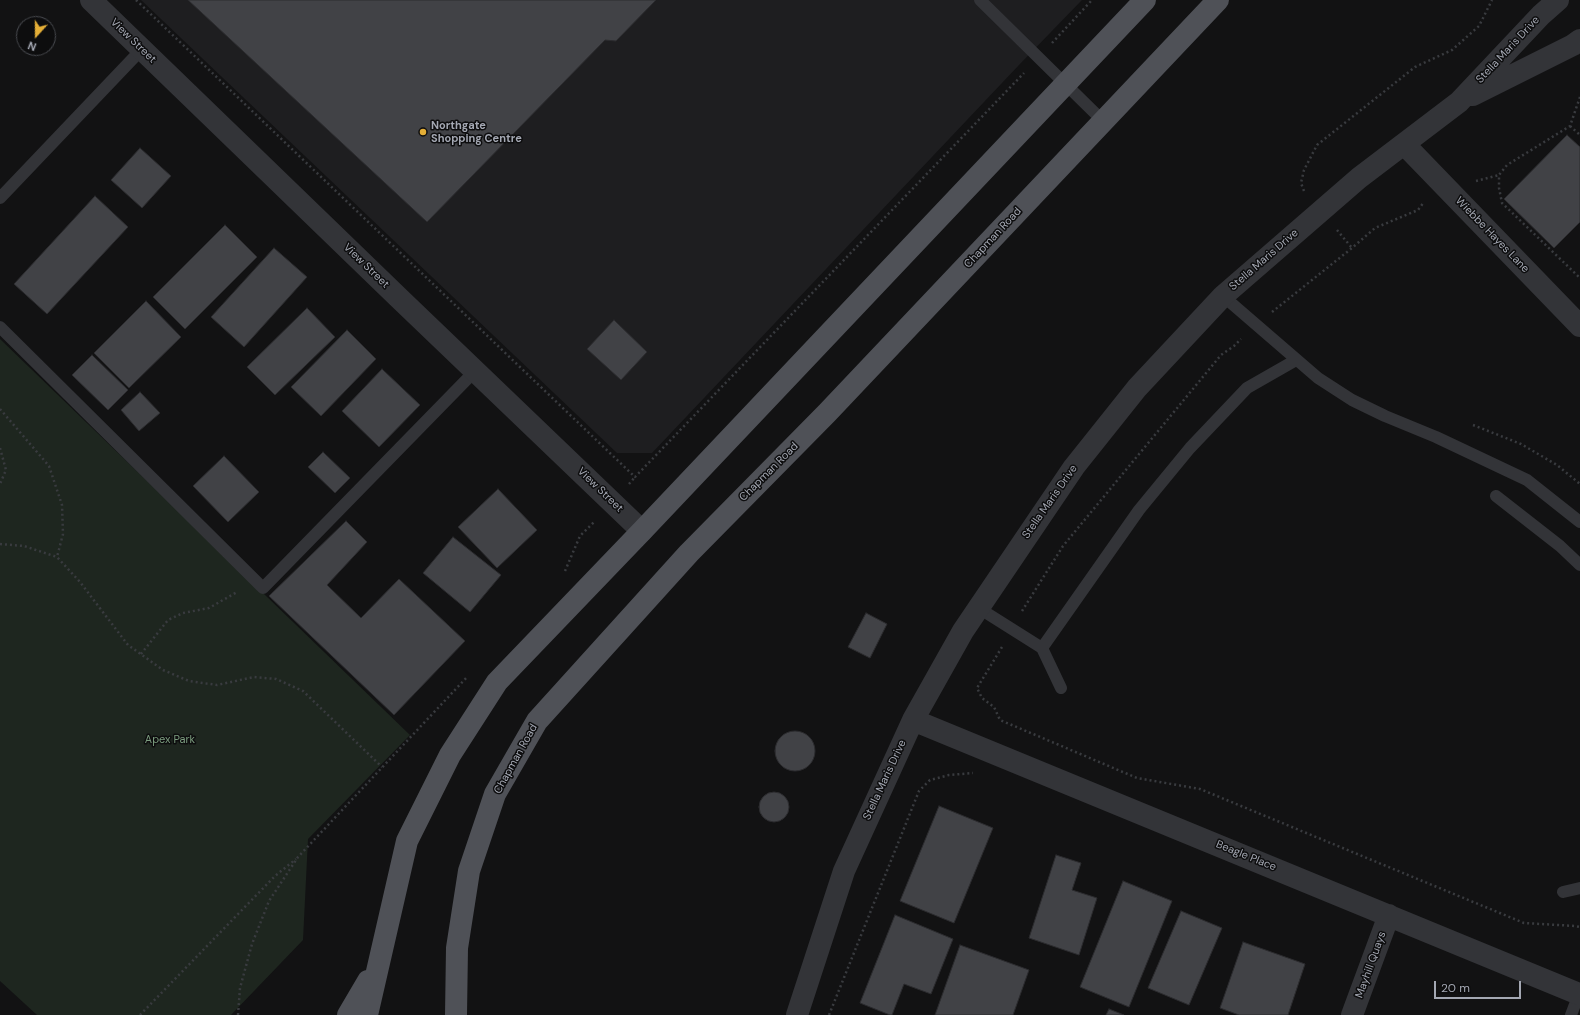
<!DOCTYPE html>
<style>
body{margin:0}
#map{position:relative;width:1580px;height:1015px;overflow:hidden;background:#121213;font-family:"DM Sans",sans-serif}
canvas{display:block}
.north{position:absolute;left:16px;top:16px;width:40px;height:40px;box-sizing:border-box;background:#0d0d0e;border:1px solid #494b50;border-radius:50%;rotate:201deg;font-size:11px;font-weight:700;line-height:16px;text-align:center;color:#a4a8b3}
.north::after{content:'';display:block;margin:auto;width:14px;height:18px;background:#e5af37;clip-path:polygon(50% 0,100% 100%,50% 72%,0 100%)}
.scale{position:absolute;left:1434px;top:981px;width:87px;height:18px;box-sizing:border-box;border:2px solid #a4a8b3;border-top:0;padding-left:5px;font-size:12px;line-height:14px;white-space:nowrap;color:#a4a8b3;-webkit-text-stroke:3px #0d0d0e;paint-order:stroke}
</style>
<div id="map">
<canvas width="1580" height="1015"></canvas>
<div class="north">N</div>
<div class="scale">20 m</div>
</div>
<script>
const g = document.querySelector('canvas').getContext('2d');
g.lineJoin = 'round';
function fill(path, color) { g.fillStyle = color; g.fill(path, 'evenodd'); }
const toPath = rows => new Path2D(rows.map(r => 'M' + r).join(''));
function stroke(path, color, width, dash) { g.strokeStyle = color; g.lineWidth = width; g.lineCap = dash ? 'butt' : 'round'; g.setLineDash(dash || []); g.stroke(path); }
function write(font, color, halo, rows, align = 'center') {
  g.font = font + ' "DM Sans",sans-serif'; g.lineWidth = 3; g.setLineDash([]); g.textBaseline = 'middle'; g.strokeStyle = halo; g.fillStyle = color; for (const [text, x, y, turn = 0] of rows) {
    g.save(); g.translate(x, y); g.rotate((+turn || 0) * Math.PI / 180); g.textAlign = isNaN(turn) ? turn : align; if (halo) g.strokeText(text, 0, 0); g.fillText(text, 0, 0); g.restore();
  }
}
const built = toPath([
 [141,0,1082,0,1019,65,652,453,617,453]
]);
const green = toPath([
 [0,339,410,735,308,839,303,940,231,1015,37,1015,0,981]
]);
const building = toPath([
 [188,0,656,0,616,41,605,40,427,222,188,0],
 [1567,135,1580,147,1580,222,1554,248,1504,199,1567,135],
 [140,148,171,176,142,208,111,180,140,148],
 [95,196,128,227,47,314,14,284,95,196],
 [225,225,257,257,185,329,153,297,225,225],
 [274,248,307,277,244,347,211,317,274,248],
 [146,301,181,337,129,388,94,353,146,301],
 [307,308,335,337,275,395,247,367,307,308],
 [614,320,647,352,621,380,587,349,614,320],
 [347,330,376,359,321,416,291,387,347,330],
 [92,355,128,390,108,410,72,375,92,355],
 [382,369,420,405,379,447,342,411,382,369],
 [140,392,160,413,139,431,121,410,140,392],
 [323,452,350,478,335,493,308,467,323,452],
 [224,456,259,492,228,522,193,486,224,456],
 [498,489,537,530,497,568,458,527,498,489],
 [346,521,367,542,327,585,361,618,399,579,465,641,394,715,269,596,346,521],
 [453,537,501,575,470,612,423,573,453,537],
 [866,613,887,624,870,658,848,647,866,613],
 '775 751a20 20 0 1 1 40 0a20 20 0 1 1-40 0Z',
 '759 807a15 15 0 1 1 30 0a15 15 0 1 1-30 0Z',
 [939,806,993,828,954,923,900,901,939,806],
 [1056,855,1081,863,1072,890,1097,898,1079,955,1029,938,1056,855],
 [1123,881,1172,901,1129,1007,1080,987,1123,881],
 [1181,911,1222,928,1189,1005,1148,988,1181,911],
 [895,915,953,939,931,994,904,984,892,1015,890,1015,860,1003,895,915],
 [1243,942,1305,964,1288,1015,1239,1015,1220,1008,1243,942],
 [960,945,1029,970,1013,1015,935,1015,960,945],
 [1109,1009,1124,1015,1106,1015,1109,1009]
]);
const path = toPath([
 [136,0,635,477,1024,73],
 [1052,43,1092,0],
 [1580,97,1570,126,1507,165,1499,175,1499,188,1502,203,1580,278],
 [1570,126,1580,135],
 [1476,181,1499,175],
 [1304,191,1301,183,1304,170,1317,145,1415,67,1452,50,1479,26,1492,0],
 [1337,230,1352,248],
 [1272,312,1352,248,1375,228,1418,210,1424,202],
 [0,409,49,466,62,505,63,534,57,557],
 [1473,425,1521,444,1557,465,1580,484],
 [0,448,6,470,0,484],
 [629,484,635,477],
 [0,544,24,546,57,557,80,582,128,645,163,670,189,681,217,685,254,677,276,679,303,691,382,767],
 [565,571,580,536,595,521],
 [1022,611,1063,546,1221,355,1234,346,1241,339],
 [1002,647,977,688,982,698,994,707,1000,720,1137,778,1200,789,1524,923,1575,926,1580,927],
 [141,654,168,620,183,613,209,608,237,592],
 [140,1015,275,876,296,859],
 [238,1015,240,988,252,944,269,901,298,857,468,676],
 [829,1015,919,791,930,780,949,775,973,773]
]);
const service = toPath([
 [980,0,1103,121],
 [0,198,142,49],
 [1223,296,1318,378,1352,400,1385,416,1436,437,1527,480,1580,522],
 [0,327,263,588,475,371],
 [1496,496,1560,546,1580,565],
 [977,607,1042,648,1061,688],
 [1042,648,1139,510,1190,448,1247,388,1296,360],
 [1563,892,1580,888],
 [1571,1015,1580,991]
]);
const minor = toPath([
 [91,0,400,299,642,531],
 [1473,95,1573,45,1580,40],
 [1404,144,1580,326],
 [913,720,1579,994],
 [797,1015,844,871,913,720,963,631,1074,467,1137,388,1223,296,1359,178,1459,102,1541,15,1558,0],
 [1352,1015,1389,915]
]);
const primary = toPath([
 [348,1015,368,981],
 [367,1015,407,841,450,755,497,682,642,531,1145,0],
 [456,1015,457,948,469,871,495,794,537,721,689,553,827,413,1218,0]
]);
const markers = [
 [423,132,4,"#e5af37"]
];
const streetNames = [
 ["View Street",133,41,44],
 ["Stella Maris Drive",1508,50,-47],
 ["Wiebbe Hayes Lane",1492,235,46],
 ["Chapman Road",993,238,-47],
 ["Stella Maris Drive",1264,260,-41],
 ["View Street",366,266,44],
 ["Chapman Road",769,472,-45],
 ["View Street",600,490,44],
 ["Stella Maris Drive",1050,502,-55],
 ["Chapman Road",516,759,-61],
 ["Stella Maris Drive",885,780,-65],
 ["Beagle Place",1246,856,22],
 ["Mayhill Quays",1371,965,-70]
];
const poiNames = [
 ["Northgate",431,126],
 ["Shopping Centre",431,139]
];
const parkNames = [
 ["Apex Park",170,740]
];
fill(built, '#1e1e20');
fill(green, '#1e261f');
fill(building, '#414246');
stroke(building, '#2c2c2f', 1);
stroke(path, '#393b3f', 2.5, [2, 3]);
stroke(service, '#333438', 12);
stroke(minor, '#333438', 22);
stroke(primary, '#4f5157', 22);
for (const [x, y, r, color] of markers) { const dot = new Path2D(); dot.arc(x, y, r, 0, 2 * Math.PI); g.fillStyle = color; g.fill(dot); stroke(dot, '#0d0d0e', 1.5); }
write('11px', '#a4a8b3', '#0d0d0e', streetNames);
write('bold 11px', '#a4a8b3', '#0d0d0e', poiNames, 'left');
write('11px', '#7c9d7f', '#0d0d0e', parkNames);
</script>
